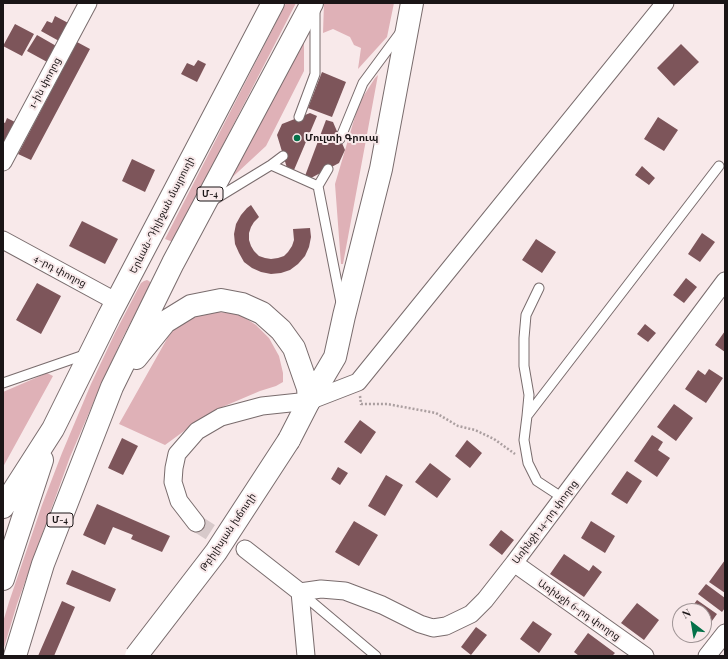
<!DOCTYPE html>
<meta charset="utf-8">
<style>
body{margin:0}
#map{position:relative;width:728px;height:659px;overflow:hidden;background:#f8e9ea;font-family:"Playfair Display",serif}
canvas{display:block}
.frame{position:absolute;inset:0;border:4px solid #1a1516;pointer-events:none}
.north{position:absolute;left:672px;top:603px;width:40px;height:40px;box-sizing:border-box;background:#f8e9ea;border:1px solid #9f9495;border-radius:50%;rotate:329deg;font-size:11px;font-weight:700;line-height:16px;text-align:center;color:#1a1516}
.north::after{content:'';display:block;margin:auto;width:14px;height:18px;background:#047149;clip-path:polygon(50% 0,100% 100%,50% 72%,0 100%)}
</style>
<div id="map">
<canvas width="728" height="659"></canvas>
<div class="frame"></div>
<div class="north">N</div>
</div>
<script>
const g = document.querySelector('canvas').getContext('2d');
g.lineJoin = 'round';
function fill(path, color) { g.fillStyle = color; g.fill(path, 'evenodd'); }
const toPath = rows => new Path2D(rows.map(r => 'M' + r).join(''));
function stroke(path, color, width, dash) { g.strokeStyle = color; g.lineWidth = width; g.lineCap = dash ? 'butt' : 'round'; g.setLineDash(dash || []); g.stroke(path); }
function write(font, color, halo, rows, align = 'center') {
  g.font = font + ' "Playfair Display","Noto Sans Armenian",serif'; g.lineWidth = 4; g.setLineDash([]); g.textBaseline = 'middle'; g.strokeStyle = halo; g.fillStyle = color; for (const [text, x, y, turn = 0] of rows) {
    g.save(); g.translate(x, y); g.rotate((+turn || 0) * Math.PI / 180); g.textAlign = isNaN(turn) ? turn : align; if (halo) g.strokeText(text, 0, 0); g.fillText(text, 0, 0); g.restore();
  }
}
const green = toPath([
 [286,3,296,3,173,242,165,239],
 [324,3,394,3,387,37,358,69,361,48,354,45,350,37,333,29,323,33],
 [304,27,304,71,266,146,225,184],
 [378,75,343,264,341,264,335,184,359,103,375,78],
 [147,280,149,281,151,283,150,286,123,337,100,387,70,457,17,604,3,651,3,622,9,602,42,505,62,453,91,384,115,333,141,283,144,281],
 [217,312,232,313,242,316,256,325,269,338,279,356,283,373,283,382,276,386,260,391,220,408,191,426,165,445,119,424,168,337,174,329,181,323,199,315],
 [47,373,53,376,3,467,3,392]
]);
const building = toPath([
 [55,16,72,25,59,41,41,31,47,21,52,23],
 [15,24,34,34,22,56,3,46],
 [37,35,58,47,49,63,27,51],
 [77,42,90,49,31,160,18,154],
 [681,44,699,62,674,86,657,68],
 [198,60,206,64,197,82,181,74,187,63,194,66],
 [322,72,346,82,332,117,308,108],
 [310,113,317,116,294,170,287,168,277,135,282,124],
 [658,117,678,130,664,151,644,139],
 [7,118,17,123,5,144,3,143,3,122,5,123],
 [326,120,333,122,345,150,339,163,311,178,305,176],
 [132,159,155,170,145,192,122,181],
 [642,166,655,178,649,185,635,175],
 [251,205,259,217,254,222,251,227,249,233,249,240,251,246,254,251,259,256,265,258,271,259,278,258,284,256,288,252,292,246,294,240,293,229,310,228,311,237,309,247,305,256,298,264,290,270,281,273,271,274,261,272,252,268,244,262,239,253,235,244,234,234,236,224,241,215,247,208],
 [82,221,118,239,105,264,69,246],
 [702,233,715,242,700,262,688,254],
 [536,239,556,252,542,273,522,260],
 [686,278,697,287,684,303,673,295],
 [37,283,61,296,41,334,16,320],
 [645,324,656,333,648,342,637,334],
 [725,331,725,352,715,345],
 [709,369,723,378,706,403,685,389,698,370,705,375],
 [674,404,693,418,676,441,657,427],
 [360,420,376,432,361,454,344,442],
 [652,435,663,442,658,450,670,458,657,477,634,461],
 [122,438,138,446,123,475,108,468],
 [467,440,482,453,470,468,455,456],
 [430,463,451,479,437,498,415,482],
 [338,467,348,473,340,485,331,479],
 [627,471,642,481,627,504,611,494],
 [386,475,403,485,385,516,368,506],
 [97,504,170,536,162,552,131,539,133,535,113,527,105,545,83,535],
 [354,521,378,535,359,566,335,552],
 [591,521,615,536,605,553,581,538],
 [501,530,514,540,502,555,489,545],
 [564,554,589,571,593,565,602,572,584,597,550,574],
 [725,560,725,593,709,582],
 [72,570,116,589,110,602,66,584],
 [706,584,725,598,725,608,722,612,698,594],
 [697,600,717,614,704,632,704,611,689,611],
 [62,601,75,607,54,656,38,656],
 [637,603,659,620,644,640,621,623],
 [533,621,552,634,539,653,520,639],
 [476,627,487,635,471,655,461,647],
 [588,633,615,653,612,656,579,656,574,652]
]);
const streetTunnel = toPath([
 [196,523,218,537,245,549]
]);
const path = toPath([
 [360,396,361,404,387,404,436,413,458,426,475,430,494,439,515,454]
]);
const lane = toPath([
 [299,117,315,74,315,10],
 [340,139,363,83,400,33],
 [271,165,318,186,341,303],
 [318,186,328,169],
 [212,201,271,165,283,156],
 [3,383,87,354],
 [527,416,529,395,524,366,524,338,526,315,539,288],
 [563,498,537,481,528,463,524,440,527,416,719,166],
 [300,592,376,656]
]);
const street = toPath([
 [3,162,88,3],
 [3,240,117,302],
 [196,523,179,501,173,482,174,468,177,454,197,431,221,417,262,406,309,401,358,382,665,3],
 [245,549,300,592,306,656],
 [514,563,645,656],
 [300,592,321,589,345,591,382,605,420,624,433,628,446,626,471,614,485,600,514,563,725,281],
 [707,656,725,633]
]);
const primary = toPath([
 [289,440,309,401]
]);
const highway = toPath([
 [136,358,165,322,191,306,221,300,242,304,262,313,281,330,294,348,308,388,309,401],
 [309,401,335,357,344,316,381,169,412,3],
 [3,507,53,429,109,316,273,3],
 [3,579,42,460],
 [15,656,43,564,112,387,173,263,312,3]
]);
const primaryBridge = toPath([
 [136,656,216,552,289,440]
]);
const markers = [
 [297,138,4,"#047149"]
];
const shields = [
 [210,194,26],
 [60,520,26]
];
const shieldNames = [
 ["Մ-4",210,194],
 ["Մ-4",60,520]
];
const streetNames = [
 ["1-ին փողոց",45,83,-62],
 ["Երևան-Դիլիջան մայրուղի",162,215,-63],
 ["4-րդ փողոց",60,271,28],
 ["Առինջի 14-րդ փողոց",545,522,-53],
 ["Թբիլիսյան խճուղի",228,532,-56],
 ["Առինջի 6-րդ փողոց",579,610,35]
];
const poiNames = [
 ["Մուլտի Գրուպ",305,138]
];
fill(green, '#dfb1b7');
fill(building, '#7d555a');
stroke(streetTunnel, '#d7c9ca', 17, [17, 8]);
stroke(lane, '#796c6d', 11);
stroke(street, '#796c6d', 19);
stroke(primary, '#796c6d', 24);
stroke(highway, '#796c6d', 24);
stroke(path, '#ab9fa0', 2.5, [2, 2]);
stroke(lane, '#fff', 9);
stroke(street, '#fff', 17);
stroke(primary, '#fff', 22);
stroke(highway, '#fff', 22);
stroke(primaryBridge, '#796c6d', 24, []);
stroke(primaryBridge, '#fff', 22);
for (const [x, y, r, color] of markers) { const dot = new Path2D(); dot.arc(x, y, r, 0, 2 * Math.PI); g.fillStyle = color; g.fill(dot); stroke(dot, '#f8e9ea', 1.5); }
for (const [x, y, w] of shields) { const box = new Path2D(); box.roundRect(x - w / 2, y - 7, w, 14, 3); g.fillStyle = '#f8e9ea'; g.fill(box); stroke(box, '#1a1516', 1); }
write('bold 9px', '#1a1516', null, shieldNames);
write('10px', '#1a1516', '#f8e9ea', streetNames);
write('bold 10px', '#1a1516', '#f8e9ea', poiNames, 'left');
</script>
